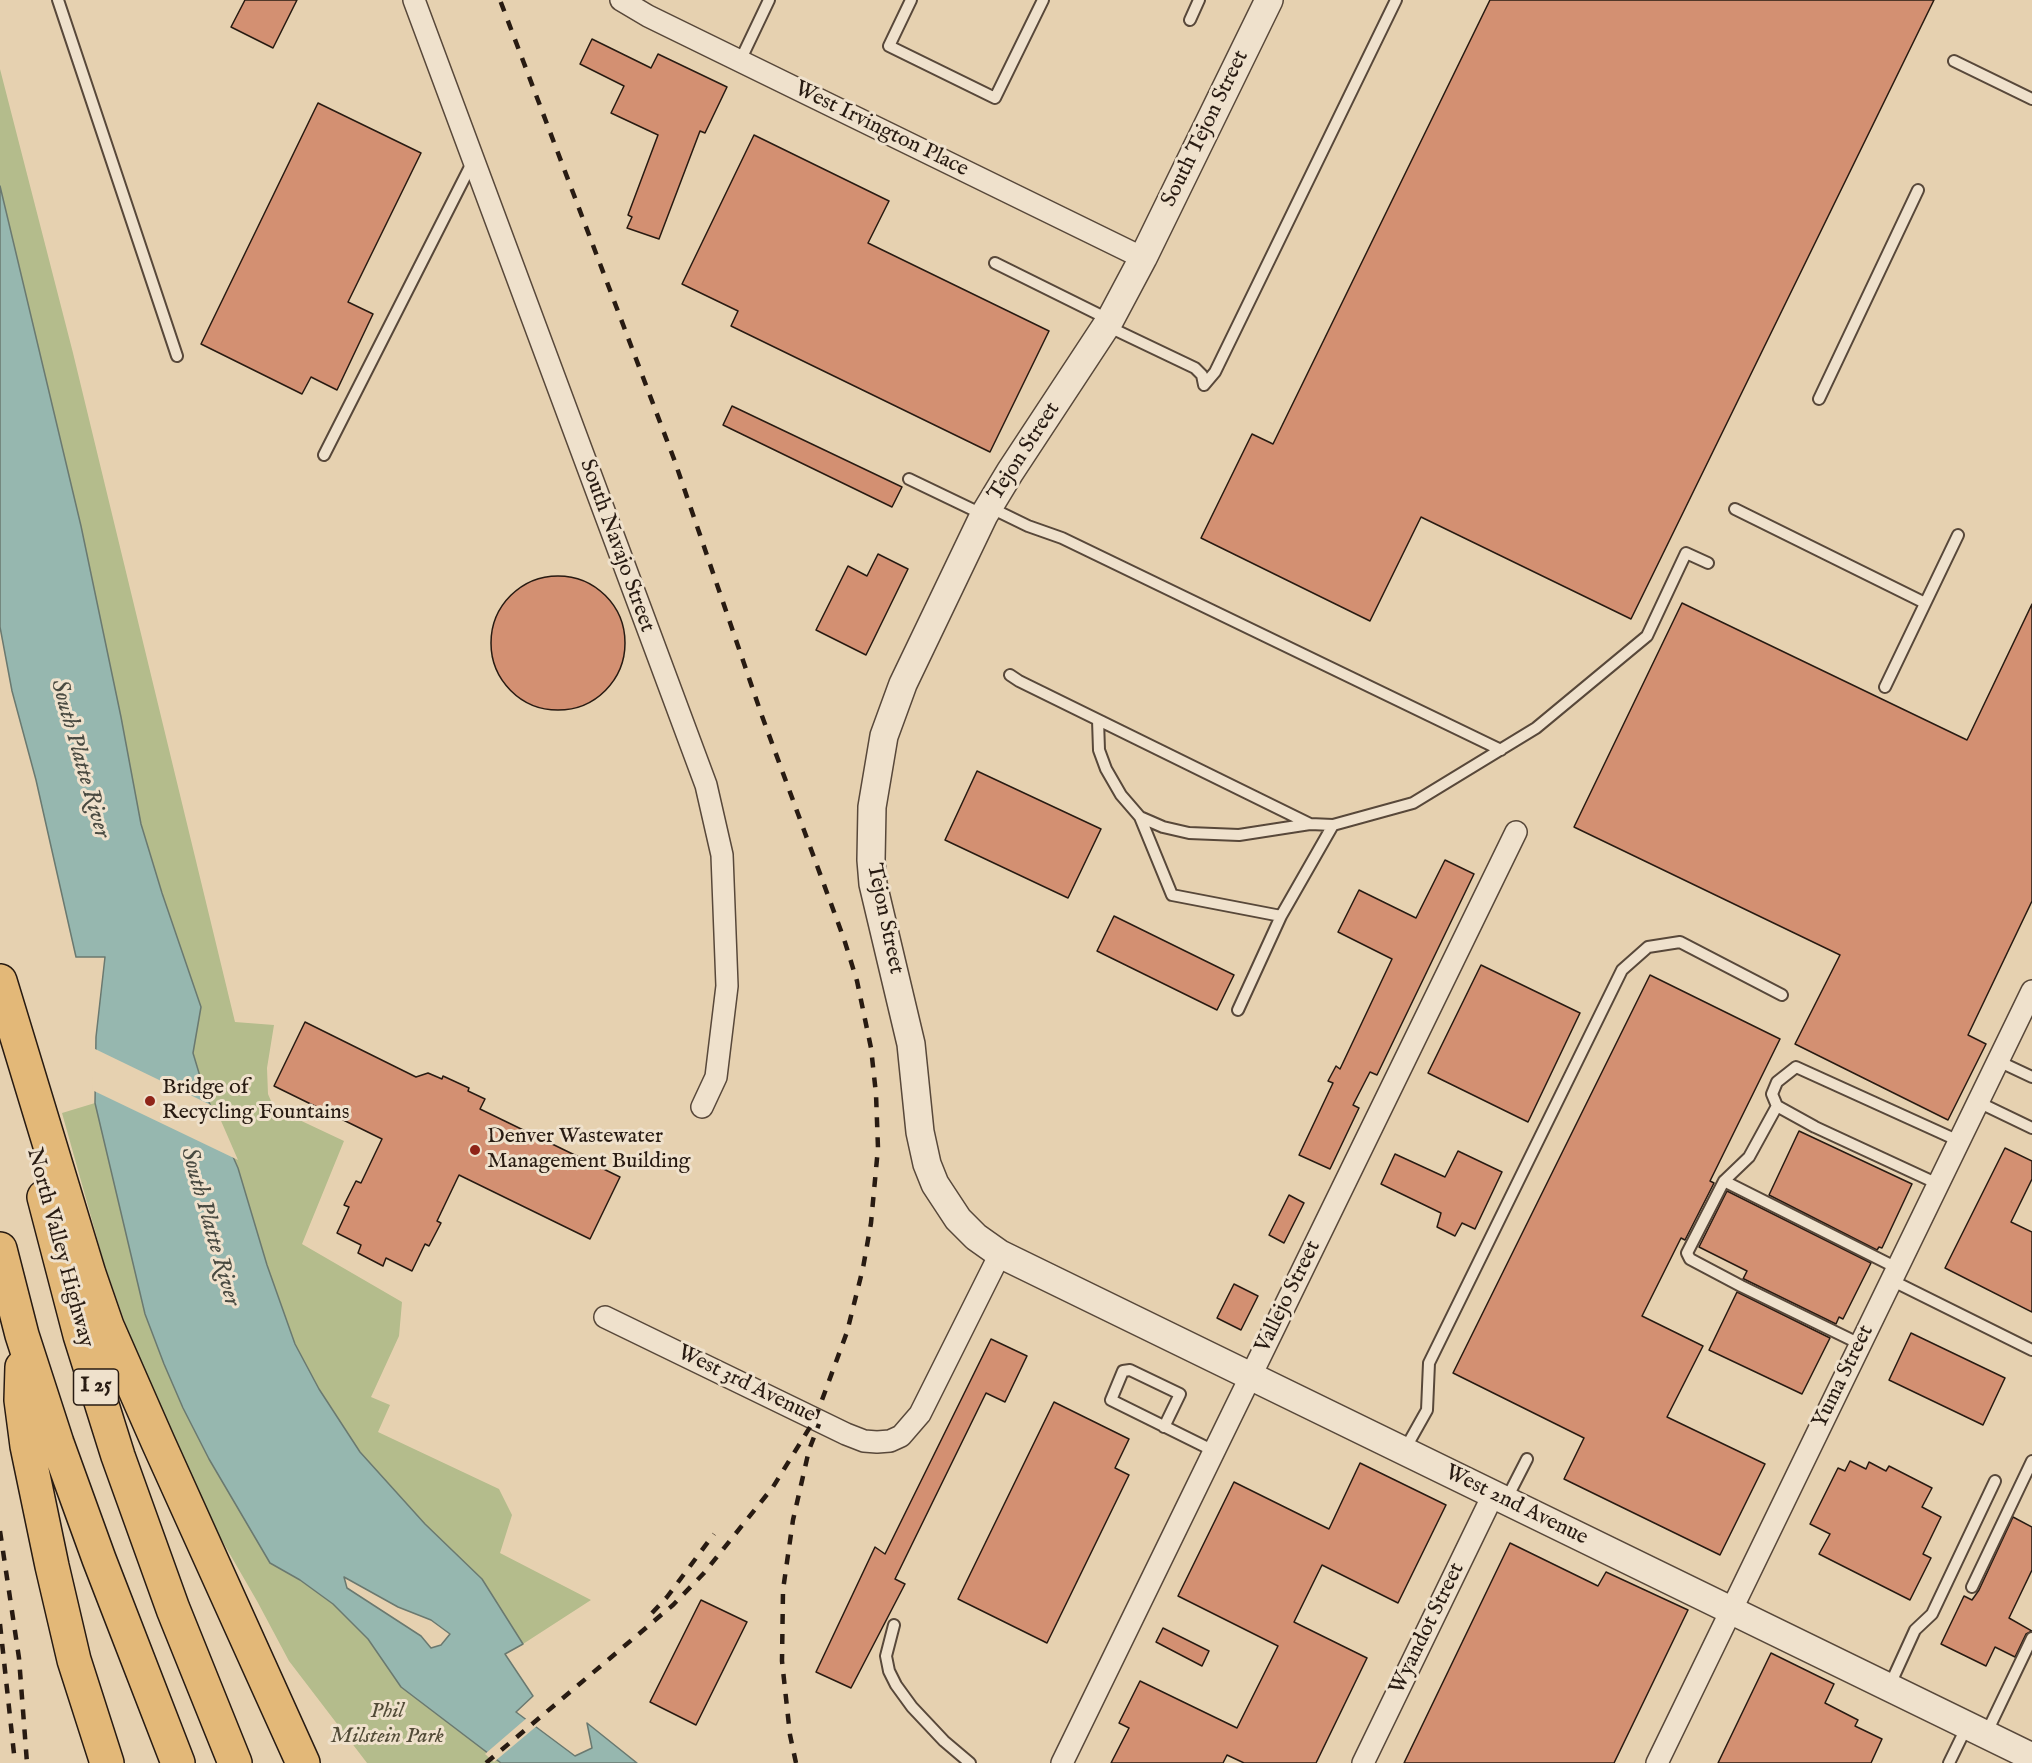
<!DOCTYPE html>
<style>
body{margin:0}
canvas{display:block;background:#e6d1b0}
</style>
<canvas width="2032" height="1763"></canvas>
<script>
const g = document.querySelector('canvas').getContext('2d');
g.lineJoin = 'round';
function fill(path, color) { g.fillStyle = color; g.fill(path, 'evenodd'); }
const toPath = rows => new Path2D(rows.map(r => 'M' + r).join(''));
function stroke(path, color, width, dash) { g.strokeStyle = color; g.lineWidth = width; g.lineCap = dash ? 'butt' : 'round'; g.setLineDash(dash || []); g.stroke(path); }
function write(font, color, halo, rows, align = 'center') {
  g.font = font + ' "IM FELL English",serif'; g.lineWidth = 6; g.setLineDash([]); g.textBaseline = 'middle'; g.strokeStyle = halo; g.fillStyle = color; for (const [text, x, y, turn = 0] of rows) {
    g.save(); g.translate(x, y); g.rotate((+turn || 0) * Math.PI / 180); g.textAlign = isNaN(turn) ? turn : align; if (halo) g.strokeText(text, 0, 0); g.fillText(text, 0, 0); g.restore();
  }
}
const green = toPath([
 [0,69,73,353,235,1022,274,1025,267,1068,268,1094,274,1108,344,1141,302,1244,402,1302,399,1336,371,1397,390,1405,378,1432,499,1489,512,1515,500,1553,591,1600,523,1644,482,1579,425,1524,360,1452,319,1389,295,1344,267,1265,238,1168,205,1093,193,1053,196,1034,162,893,141,824,121,717,81,526,0,186],
 [95,1103,145,1314,183,1408,209,1459,270,1563,300,1580,333,1604,368,1639,401,1687,501,1763,367,1763,289,1661,257,1601,198,1499,134,1348,104,1263,62,1113]
]);
const water = toPath([
 [0,186,81,526,121,717,141,824,162,893,201,1007,193,1053,205,1093,238,1168,267,1265,295,1344,319,1389,360,1452,425,1524,482,1579,523,1644,505,1654,533,1696,516,1712,575,1756,592,1748,587,1723,637,1763,501,1763,401,1687,368,1639,333,1604,300,1580,270,1563,209,1459,183,1408,164,1364,145,1314,95,1103,96,1037,105,957,76,957,36,780,12,691,0,627,0,186],
 [344,1577,398,1607,431,1620,450,1634,441,1645,431,1648,421,1636,347,1588,344,1577]
]);
const pier = toPath([
 [93,1048,215,1107,238,1160,92,1090],
 [528,1717,538,1725,494,1762,485,1754]
]);
const building = toPath([
 [245,0,297,0,273,48,231,27,245,0],
 [1490,0,1934,0,1631,619,1421,517,1370,621,1201,538,1252,434,1273,444,1490,0],
 [592,39,651,68,658,54,727,87,705,133,700,131,659,239,627,228,632,217,628,215,658,135,611,113,624,86,580,64,592,39],
 [318,103,421,153,348,302,373,314,337,390,311,377,302,394,201,344,318,103],
 [754,135,889,201,868,243,1049,331,990,452,731,326,738,311,682,284,754,135],
 [732,406,902,487,892,507,723,425,732,406],
 [878,554,908,569,866,655,816,630,848,566,867,576,878,554],
 '491 643a67 67 0 1 1 134 0a67 67 0 1 1-134 0Z',
 [1682,603,1967,740,2032,604,2032,901,1968,1035,1986,1044,1948,1120,1795,1044,1840,955,1574,827,1682,603],
 [977,771,1101,829,1068,898,945,840,977,771],
 [1445,860,1474,874,1377,1075,1370,1072,1353,1105,1359,1108,1330,1169,1299,1155,1333,1083,1328,1081,1336,1066,1340,1069,1392,959,1338,932,1359,890,1416,918,1445,860],
 [1114,916,1234,975,1217,1010,1097,951,1114,916],
 [1481,965,1580,1013,1528,1122,1428,1073,1481,965],
 [1650,975,1780,1039,1710,1181,1714,1183,1685,1240,1681,1238,1642,1316,1703,1346,1667,1417,1765,1464,1720,1555,1564,1479,1584,1438,1453,1373,1650,975],
 [305,1022,416,1077,428,1073,442,1079,443,1076,469,1088,468,1091,485,1099,480,1109,620,1177,590,1239,459,1175,437,1221,441,1223,429,1246,425,1244,412,1271,386,1258,383,1266,358,1253,361,1245,337,1233,349,1207,344,1205,356,1181,361,1183,382,1139,274,1086,305,1022],
 [1799,1131,1912,1184,1882,1248,1879,1247,1877,1250,1769,1195,1799,1131],
 [2005,1148,2032,1161,2032,1179,2011,1222,2032,1232,2032,1312,1945,1268,2005,1148],
 [1458,1151,1502,1172,1475,1229,1462,1223,1455,1236,1437,1227,1441,1213,1381,1184,1395,1154,1445,1177,1458,1151],
 [1727,1191,1871,1263,1843,1319,1839,1317,1836,1324,1744,1279,1743,1279,1747,1271,1699,1247,1727,1191],
 [1289,1195,1304,1203,1284,1243,1269,1235,1289,1195],
 [1234,1284,1258,1296,1241,1330,1217,1318,1234,1284],
 [1737,1292,1830,1338,1802,1394,1709,1350,1737,1292],
 [1911,1333,2005,1378,1983,1425,1889,1380,1911,1333],
 [991,1339,1027,1356,1005,1402,986,1393,895,1579,905,1584,851,1688,816,1672,875,1547,885,1554,991,1339],
 [1054,1402,1129,1439,1115,1468,1129,1475,1047,1643,958,1599,1054,1402],
 [1850,1461,1866,1469,1869,1462,1886,1471,1889,1466,1932,1488,1922,1507,1941,1517,1923,1554,1931,1558,1910,1600,1819,1554,1830,1534,1810,1524,1838,1468,1845,1471,1850,1461],
 [1360,1463,1446,1505,1398,1603,1322,1565,1294,1622,1367,1658,1316,1763,1244,1763,1227,1755,1223,1763,1111,1763,1129,1728,1119,1723,1140,1681,1237,1728,1278,1646,1178,1596,1234,1482,1329,1529,1360,1463],
 [2013,1517,2032,1527,2032,1570,2009,1618,2032,1631,2026,1634,2015,1657,1995,1647,1986,1666,1941,1644,1964,1596,1972,1600,1979,1590,2013,1517],
 [1510,1543,1598,1586,1606,1572,1688,1610,1614,1763,1404,1763,1510,1543],
 [701,1600,747,1622,696,1725,650,1702,701,1600],
 [1163,1628,1209,1651,1202,1666,1156,1642,1163,1628],
 [1771,1653,1834,1684,1825,1703,1858,1720,1855,1726,1882,1739,1871,1763,1718,1763,1771,1653]
]);
const service = toPath([
 [58,0,177,356],
 [911,0,889,46,995,98,1043,0],
 [1190,20,1199,0],
 [740,61,769,0],
 [1954,61,2032,99],
 [995,263,1110,320],
 [1107,326,1195,368,1202,375,1204,385],
 [1204,385,1215,372,1396,0],
 [1819,399,1918,190],
 [324,455,473,161],
 [909,479,984,515],
 [989,507,1028,526,1062,538,1501,750],
 [1735,509,1925,603],
 [1010,675,1019,681,1310,824,1333,825,1413,803,1536,728,1647,636,1686,553,1708,563],
 [1885,687,1958,535],
 [1098,720,1099,750,1106,769,1121,795,1140,817,1163,827,1189,833,1239,835,1310,824],
 [1140,817,1172,895,1281,916],
 [1238,1010,1281,916,1333,825],
 [1998,1061,2032,1077],
 [1978,1102,2032,1128],
 [1777,1106,1749,1157,1724,1181,1687,1253,1690,1259,1741,1286,1860,1344],
 [1724,1181,1897,1268],
 [1938,1184,1815,1127,1777,1106,1772,1094,1777,1082,1796,1067,1959,1141],
 [1891,1280,2032,1350],
 [1164,1427,1180,1394,1130,1370,1123,1371,1111,1400,1214,1451],
 [1404,1451,1427,1410,1429,1363,1622,970,1648,947,1680,942,1782,995],
 [1506,1500,1527,1459],
 [1972,1587,2032,1461],
 [894,1625,886,1656,889,1671,896,1685,912,1707,944,1741,970,1763],
 [1889,1687,1915,1630,1932,1614,1995,1481],
 [1986,1734,2032,1638],
 [1949,1763,1967,1726]
]);
const minor = toPath([
 [414,0,706,785,722,855,727,986,716,1077,702,1107],
 [621,0,648,16,1143,258],
 [605,1317,846,1434,864,1441,877,1442,890,1441,901,1436,920,1414,1000,1254],
 [1062,1763,1516,832],
 [1363,1763,1493,1495],
 [1657,1763,2032,991]
]);
const tertiary = toPath([
 [1269,0,1143,258,1110,320,1010,472,984,515,903,684,884,736,872,807,871,860,873,884,911,1044,920,1132,927,1164,935,1184,958,1219,976,1237,1000,1254,2032,1757]
]);
const motorway = toPath([
 [0,981,89,1274,107,1326,158,1442,303,1763],
 [44,1197,80,1335,118,1456,173,1609,235,1763],
 [0,1249,22,1335,57,1443,99,1559,178,1763],
 [22,1367,21,1400,27,1446,52,1566,74,1660,107,1763]
]);
const rail = toPath([
 [0,1531,19,1658,27,1763],
 [652,1613,667,1597,714,1534],
 [0,1624,15,1763],
 [486,1763,673,1605,704,1573,773,1487,815,1419,847,1332,863,1268,871,1223,878,1148,876,1094,871,1048,857,981,844,939,762,716,674,459,500,0],
 [796,1763,790,1735,782,1661,783,1590,793,1520,809,1450,819,1424]
]);
const markers = [
 [150,1101,6,"#8f2418"],
 [475,1150,6,"#8f2418"]
];
const shields = [
 [96,1387,45]
];
const shieldNames = [
 ["I 25",96,1387]
];
const streetNames = [
 ["South Tejon Street",1206,129,-64],
 ["West Irvington Place",881,130,26],
 ["Tejon Street",1025,452,-57],
 ["South Navajo Street",616,546,70],
 ["Tejon Street",884,919,78],
 ["North Valley Highway",59,1248,75],
 ["Vallejo Street",1289,1297,-64],
 ["Yuma Street",1844,1377,-64],
 ["West 3rd Avenue",746,1385,26],
 ["West 2nd Avenue",1516,1506,26],
 ["Wyandot Street",1428,1629,-64]
];
const poiNames = [
 ["Bridge of",162,1088],
 ["Recycling Fountains",162,1113],
 ["Denver Wastewater",487,1137],
 ["Management Building",487,1162]
];
const parkNames = [
 ["Phil",387,1712],
 ["Milstein Park",387,1737]
];
const waterNames = [
 ["South Platte River",79,759,74],
 ["South Platte River",209,1227,74]
];
fill(green, '#b4bc8c');
fill(water, '#96b7af');
stroke(water, '#6a7970', 1.5);
fill(pier, '#e6d1b0');
fill(building, '#d39072');
stroke(building, '#281b12', 1.5);
stroke(service, '#58483a', 14);
stroke(minor, '#58483a', 24);
stroke(tertiary, '#58483a', 30);
stroke(motorway, '#281b12', 36);
stroke(service, '#efe1cc', 10);
stroke(minor, '#efe1cc', 21);
stroke(tertiary, '#efe1cc', 27);
stroke(motorway, '#e3b878', 33);
stroke(rail, '#281b12', 4.5, [10, 10]);
for (const [x, y, r, color] of markers) { const dot = new Path2D(); dot.arc(x, y, r, 0, 2 * Math.PI); g.fillStyle = color; g.fill(dot); stroke(dot, '#efe1cc', 2); }
for (const [x, y, w] of shields) { const box = new Path2D(); box.roundRect(x - w / 2, y - 18, w, 36, 4.5); g.fillStyle = '#efe1cc'; g.fill(box); stroke(box, '#281b12', 1.5); }
write('bold 21px', '#281b12', null, shieldNames);
write('22px', '#281b12', '#efe1cc', streetNames);
write('22px', '#281b12', '#efe1cc', poiNames, 'left');
write('italic 22px', '#524b37', '#efe1cc', parkNames);
write('italic 24px', '#494a41', '#efe1cc', waterNames);
</script>
